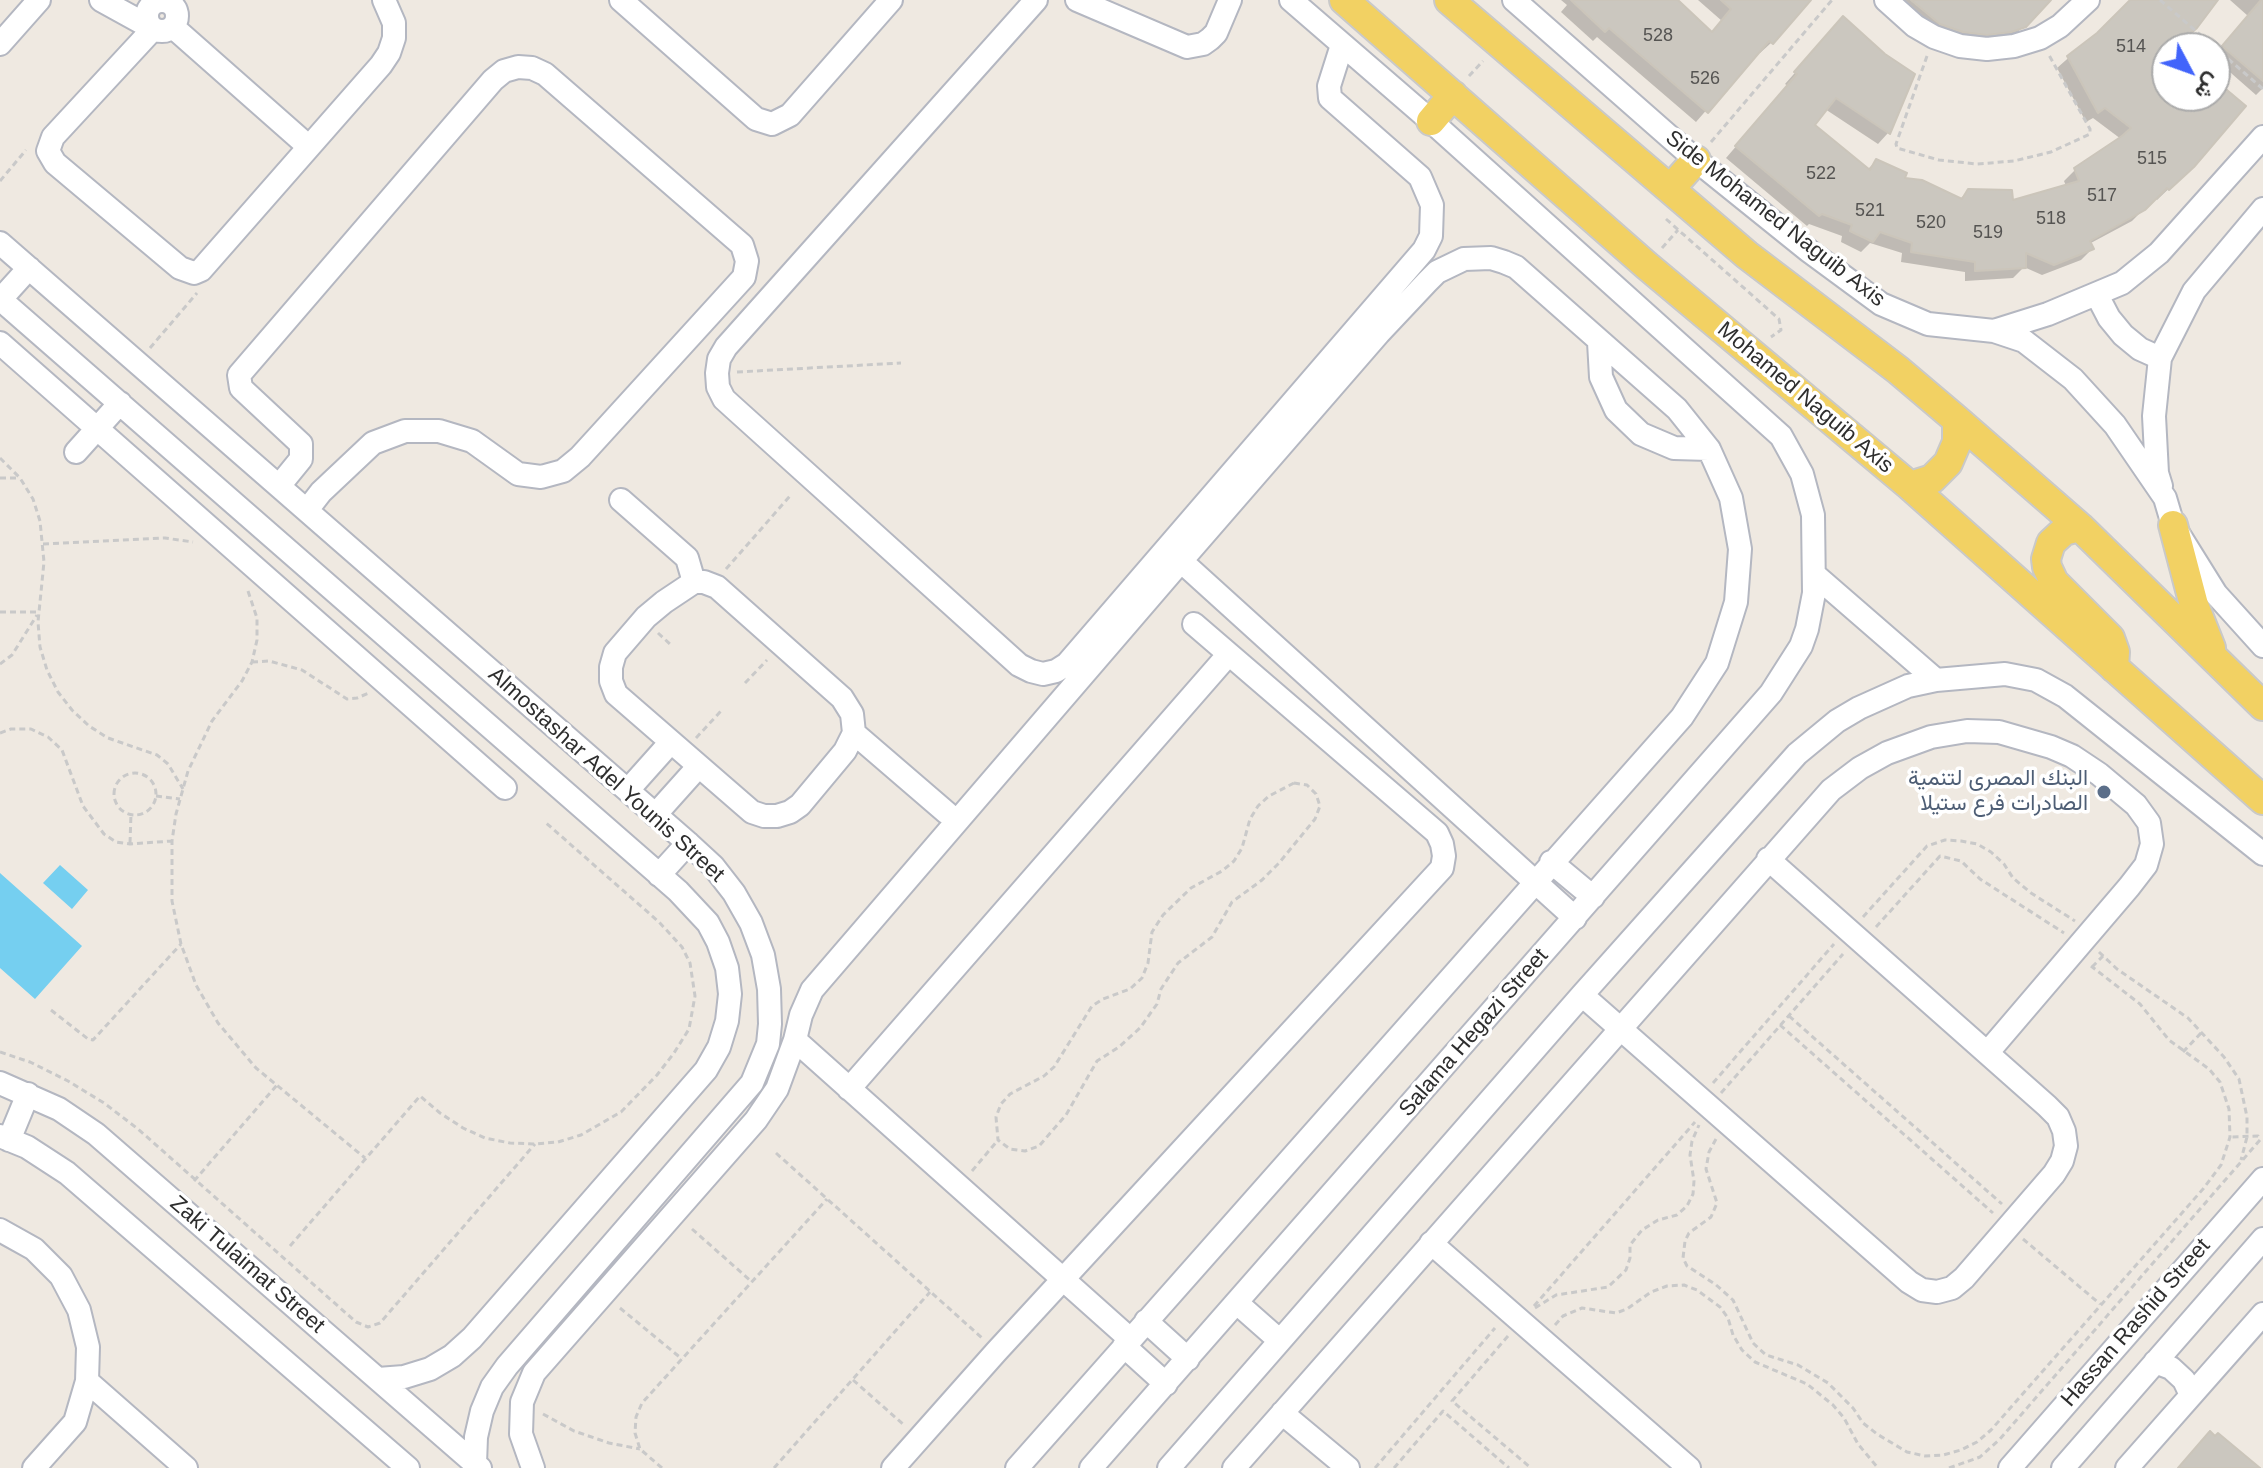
<!DOCTYPE html>
<meta charset="utf-8">
<style>
body{margin:0}
#map{position:relative;width:2263px;height:1468px;overflow:hidden;background:#efe9e1;font-family:Arial,Vazirmatn,sans-serif}
canvas{display:block}
.north{position:absolute;left:2151px;top:32px;width:80px;height:80px;box-sizing:border-box;background:#fff;border:2px solid #ababab;border-radius:50%;rotate:131deg;font-size:22px;font-weight:700;line-height:32px;text-align:center;color:#2e2e2e}
.north::after{content:'';display:block;margin:auto;width:28px;height:36px;background:#4264fb;clip-path:polygon(50% 0,100% 100%,50% 72%,0 100%)}
</style>
<div id="map">
<canvas width="2263" height="1468"></canvas>
<div class="north">ش</div>
</div>
<script>
const g = document.querySelector('canvas').getContext('2d');
g.lineJoin = 'round';
function fill(path, color) { g.fillStyle = color; g.fill(path, 'evenodd'); }
const toPath = rows => new Path2D(rows.map(r => 'M' + r).join(''));
function stroke(path, color, width, dash) { g.strokeStyle = color; g.lineWidth = width; g.lineCap = dash ? 'butt' : 'round'; g.setLineDash(dash || []); g.stroke(path); }
function write(font, color, halo, rows, align = 'center') {
  g.font = font + ' Arial,Vazirmatn,sans-serif'; g.lineWidth = 7; g.setLineDash([]); g.textBaseline = 'middle'; g.strokeStyle = halo; g.fillStyle = color; for (const [text, x, y, turn = 0] of rows) {
    g.save(); g.translate(x, y); g.rotate((+turn || 0) * Math.PI / 180); g.textAlign = isNaN(turn) ? turn : align; if (halo) g.strokeText(text, 0, 0); g.fillText(text, 0, 0); g.restore();
  }
}
const water = toPath([
 [60,865,88,890,72,909,43,883],
 [0,873,82,946,35,999,0,968]
]);
const shadow = toPath([
 [1561,0,1676,0,1711,34,1722,21,1698,0,1808,0,1771,43,1760,53,1758,51,1696,122,1597,37,1593,41,1561,12,1567,5],
 [1890,0,2048,0,2013,37,1951,42],
 [2134,0,2217,0,2177,48,2167,48,2167,96,2215,96,2215,83,2243,107,2180,178,2157,200,2155,198,2132,221,2089,244,2092,249,2081,260,2042,275,2024,267,2013,278,1965,281,1965,272,1901,262,1902,253,1870,243,1861,252,1841,242,1842,236,1809,224,1807,226,1726,158,1788,86,1785,84,1833,30,1884,55,1913,75,1888,133,1878,144,1825,109,1812,125,1867,170,1876,161,1903,179,1959,200,1968,191,2012,203,2066,186,2064,181,2075,170,2121,139,2093,118,2086,122,2057,68],
 [2230,0,2263,0,2263,88,2256,95,2215,59,2215,55,2248,16]
]);
const building = toPath([
 [1571,0,1678,0,1712,32,1731,9,1721,0,1811,0,1773,44,1769,41,1708,113,1609,28,1605,32,1571,0],
 [1911,0,2051,0,2026,27,2011,32,1987,35,1963,32,1940,24,1911,0],
 [2130,0,2218,0,2197,28,2174,48,2167,48,2167,96,2215,96,2215,80,2246,106,2194,167,2169,190,2167,188,2145,210,2090,241,2094,249,2054,265,2026,253,2026,268,1975,271,1975,262,1911,252,1912,243,1880,232,1873,242,1850,231,1852,225,1822,214,1819,216,1735,146,1797,74,1794,72,1843,16,1885,54,1915,74,1890,134,1836,98,1815,125,1870,170,1876,159,1907,173,1905,178,1922,180,1962,199,1968,189,2012,190,2013,200,2079,181,2074,168,2122,136,2131,128,2105,108,2098,113,2067,56,2097,33,2130,0],
 [2261,0,2263,0,2263,81,2222,46,2261,0],
 [2210,1431,2215,1436,2218,1433,2260,1468,2178,1468,2210,1431]
]);
const path = toPath([
 [2160,0,2263,89],
 [1927,56,1896,144,1897,148,1939,160,1977,164,2014,161,2051,152,2090,134,2090,129,2049,55],
 [1469,76,1483,61],
 [1711,142,1832,0],
 [0,181,26,150],
 [1666,219,1779,319,1781,330,1771,337],
 [1662,248,1678,230],
 [150,348,197,293],
 [737,372,901,363],
 [0,458,20,478,33,499,40,521,44,562,38,622,40,647,47,670,58,692,72,710,89,726,108,738,157,755,168,764,183,789],
 [0,478,20,478],
 [43,544,165,538,193,542],
 [726,569,790,496],
 [248,591,257,618,257,640,252,662,242,681,212,721,188,771,176,814,172,841,172,901,181,944,196,985,218,1023,256,1068,365,1158],
 [0,612,39,612],
 [658,633,670,644],
 [252,662,269,661,302,670,347,699,357,698,369,693],
 [0,664,12,655,37,615],
 [745,683,767,660],
 [0,733,11,729,31,729,48,737,62,750,83,806,104,834,116,842,130,844,172,841],
 [696,738,721,711],
 '114 794a21 21 0 1 1 42 0a21 21 0 1 1-42 0Z',
 [1294,783,1307,785,1316,794,1320,806,1315,819,1279,863,1262,880,1232,902,1212,937,1178,963,1161,989,1157,1004,1140,1028,1119,1047,1097,1061,1066,1115,1039,1146,1025,1151,1010,1149,998,1140,996,1117,1001,1104,1010,1094,1044,1076,1054,1067,1092,1006,1103,999,1130,989,1142,978,1148,963,1152,932,1163,915,1191,888,1222,871,1234,861,1242,848,1250,819,1258,806,1269,796,1294,783],
 [156,796,180,799],
 [130,843,131,814],
 [1863,917,1927,846,1945,840,1961,841,1977,844,1991,852,2004,864,2013,878,2031,893,2075,921],
 [1876,927,1940,856,1961,861,1980,879,2064,933],
 [2099,952,2117,969,2188,1018,2224,1057,2239,1079,2247,1117,2247,1137,2241,1160],
 [2092,967,2103,956],
 [51,1010,88,1039,93,1040,181,944],
 [1789,1016,2002,1204],
 [1780,1025,1993,1213],
 [0,1052,30,1062,68,1081,104,1103,138,1129,356,1322,368,1327,380,1323,535,1144],
 [2183,1052,2202,1032],
 [1713,1083,1834,944],
 [1721,1093,1843,954],
 [1716,1139,1709,1152,1706,1169,1717,1203,1711,1217,1689,1233,1685,1241,1683,1258,1687,1266,1715,1284,1733,1300,1753,1343,1766,1355,1798,1365,1828,1383,1853,1408,1863,1423,1877,1434,1907,1452,1925,1456,1943,1455,1961,1450,1977,1442,1991,1430,2203,1189,2221,1165,2230,1137,2229,1109,2220,1082,2209,1069,2169,1040,2140,1004,2091,966],
 [776,1153,982,1338],
 [972,1171,998,1140],
 [194,1181,277,1085],
 [692,1229,752,1282],
 [2023,1239,2100,1304],
 [290,1246,420,1096,440,1113,463,1128,485,1138,510,1143,535,1144,558,1142,581,1135,621,1112,657,1075,674,1053,689,1029,695,996,690,963,682,947,659,922,545,822],
 [1534,1306,1695,1122],
 [620,1308,682,1359],
 [1535,1308,1556,1295,1608,1287,1626,1270,1630,1258,1630,1245,1642,1230,1658,1220,1677,1215,1687,1206,1693,1194,1694,1181,1690,1155,1692,1141,1699,1125],
 [1555,1325,1563,1316,1582,1308,1616,1313,1627,1309,1651,1292,1667,1286,1684,1285,1697,1290,1720,1307,1728,1318,1733,1335,1742,1350,1755,1362,1807,1384,1833,1405,1844,1418,1858,1444,1878,1468],
 [1508,1336,1452,1401,1531,1468],
 [853,1380,904,1425],
 [543,1414,574,1431,609,1443,640,1449],
 [662,1468,640,1449,635,1433,636,1417,642,1403,827,1199],
 [774,1468,930,1292],
 [1375,1468,1495,1328],
 [1394,1468,1443,1411,1509,1468],
 [1949,1468,1980,1457,2000,1439,2260,1140,2258,1136,2231,1137]
]);
const minor = toPath([
 [101,0,150,27],
 [621,0,756,119,772,124,790,115,891,0],
 [1036,0,726,347,719,359,717,373,718,387,724,399,735,409,1019,665,1031,671,1043,674,1056,671,1067,664,1424,250,1431,236,1432,205,1420,177,1330,98,1329,86,1342,45],
 [1077,0,1187,47,1203,44,1210,39,1216,33,1230,0],
 [1514,0,1696,160,1809,251,1881,304,1928,324,1994,331,2024,341,2073,379,2115,425,2165,498,2173,525,2216,594,2263,646],
 [1886,0,1915,26,1934,37,1960,46,1987,49,2014,46,2040,38,2060,26,2088,0],
 '147 16a15 15 0 1 1 30 0a15 15 0 1 1-30 0Z',
 [173,27,309,147],
 [153,29,53,137,48,151,55,163,180,268,194,273,201,270,381,65,389,53,394,38,394,23,384,0],
 [0,44,39,0],
 [0,243,688,843,713,866,734,893,751,923,763,955,769,989,770,1024,768,1044,752,1083,507,1366,492,1387,482,1411,476,1437,475,1464],
 [2097,295,2109,318,2123,335,2140,349,2160,358],
 [0,299,678,891,708,923,718,942,727,968,730,994,727,1021,719,1047,706,1070,472,1338,452,1356,430,1369,404,1377,378,1379],
 [1,299,29,268],
 [1994,331,2048,314,2122,283,2159,253,2263,137],
 [1599,342,1601,377,1616,410,1641,434,1674,448,1709,449],
 [0,343,505,788],
 [76,452,120,403],
 [279,486,301,459,301,444,241,388,239,375,493,80,504,71,518,67,532,68,545,74,742,245,747,261,744,277,580,457,563,471,541,477,518,474,472,441,439,431,405,431,373,443,321,492,307,510],
 [2161,486,2157,473,2154,416,2160,358,2194,291,2263,209],
 [621,500,687,558,694,582],
 [1181,561,1575,918],
 [1815,575,1936,680],
 [694,582,704,582,717,587,842,698,852,714,854,733,845,751,800,805,790,812,777,816,764,816,752,812,616,694,611,681,611,667,615,653,646,617,664,602,694,582],
 [854,733,947,813],
 [628,790,670,743],
 [655,815,698,767],
 [1551,862,1593,897],
 [659,875,688,843],
 [1582,995,1909,1282,1922,1290,1937,1292,1952,1288,1964,1278,2054,1174,2062,1161,2066,1146,2064,1131,2058,1117,2047,1106,1768,859],
 [795,1040,1130,1339],
 [0,1083,59,1109,96,1134,480,1468],
 [849,1089,1228,655],
 [0,1136,27,1147,67,1173,408,1468],
 [9,1140,28,1094],
 [0,1230,34,1249,61,1276,79,1310,88,1347,87,1381,75,1422,34,1468],
 [1431,1243,1689,1468],
 [1237,1303,1279,1340],
 [1146,1321,1188,1359],
 [1124,1346,1166,1384],
 [2155,1362,2171,1368,2184,1380,2191,1395],
 [87,1381,186,1468],
 [1282,1413,1348,1468],
 [533,1468,521,1434,522,1402,534,1373,756,1120,777,1089,795,1040,801,1015,812,990,1181,561,1379,333,1427,282,1437,272,1464,259,1491,258,1504,262,1516,267,1677,409,1709,449,1731,498,1740,549,1736,602,1717,663,1682,717,1017,1468],
 [893,1468,996,1352,1442,868,1444,856,1442,844,1437,833,1194,624],
 [1091,1468,1771,693,1801,646,1807,629,1814,593,1813,515,1802,474,1781,436,1431,121,1291,0],
 [1169,1468,1582,995,1797,754,1837,721,1859,708,1908,686,1936,680,2005,674,2036,680,2065,696,2263,854],
 [1234,1468,1831,790,1860,768,1887,753,1931,737,1967,731,1999,732,2051,747,2072,756,2099,774,2136,805,2149,823,2152,844,2146,865,2129,887,1988,1052],
 [2010,1468,2263,1179],
 [2063,1468,2263,1239],
 [2127,1468,2263,1314]
]);
const major = toPath([
 [1344,0,1646,265,1910,486,2263,800],
 [1449,0,1747,255,1898,370,1957,420,2080,527,2263,706],
 [1431,121,1453,95],
 [1670,189,1696,160],
 [1910,486,1932,479,1948,463,1957,442,1957,420],
 [2173,525,2194,605,2211,648],
 [2080,527,2064,531,2051,543,2046,559,2047,567,2054,582,2110,638,2115,652,2114,668]
]);
const markers = [
 [2104,792,8,"#5c6f8a"]
];
const numberNames = [
 ["528",1658,36],
 ["514",2131,47],
 ["526",1705,79],
 ["515",2152,159],
 ["522",1821,174],
 ["517",2102,196],
 ["521",1870,211],
 ["518",2051,219],
 ["520",1931,223],
 ["519",1988,233]
];
const streetNames = [
 ["Side Mohamed Naguib Axis",1775,219,38],
 ["Mohamed Naguib Axis",1805,398,40],
 ["Almostashar Adel Younis Street",606,775,42],
 ["Salama Hegazi Street",1474,1033,-49],
 ["Zaki Tulaimat Street",247,1265,41],
 ["Hassan Rashid Street",2136,1323,-49]
];
const serviceNames = [
 ["البنك المصرى لتنمية",2088,779],
 ["الصادرات فرع ستيلا",2088,804]
];
fill(water, '#75cff0');
fill(shadow, '#0003');
fill(building, '#cbc7bf');
stroke(building, '#cbc5ba', 2);
stroke(minor, '#b4b7c1', 26);
stroke(major, '#c9c9c9', 32);
stroke(path, '#c9c9c9', 3, [6, 4]);
stroke(minor, '#fff', 22);
stroke(major, '#f2d163', 28);
for (const [x, y, r, color] of markers) { const dot = new Path2D(); dot.arc(x, y, r, 0, 2 * Math.PI); g.fillStyle = color; g.fill(dot); stroke(dot, '#fff', 3); }
write('18px', '#555452', null, numberNames);
write('22px', '#2e2e2e', '#fff', streetNames);
write('22px', '#4e5e75', '#fff', serviceNames, 'right');
</script>
